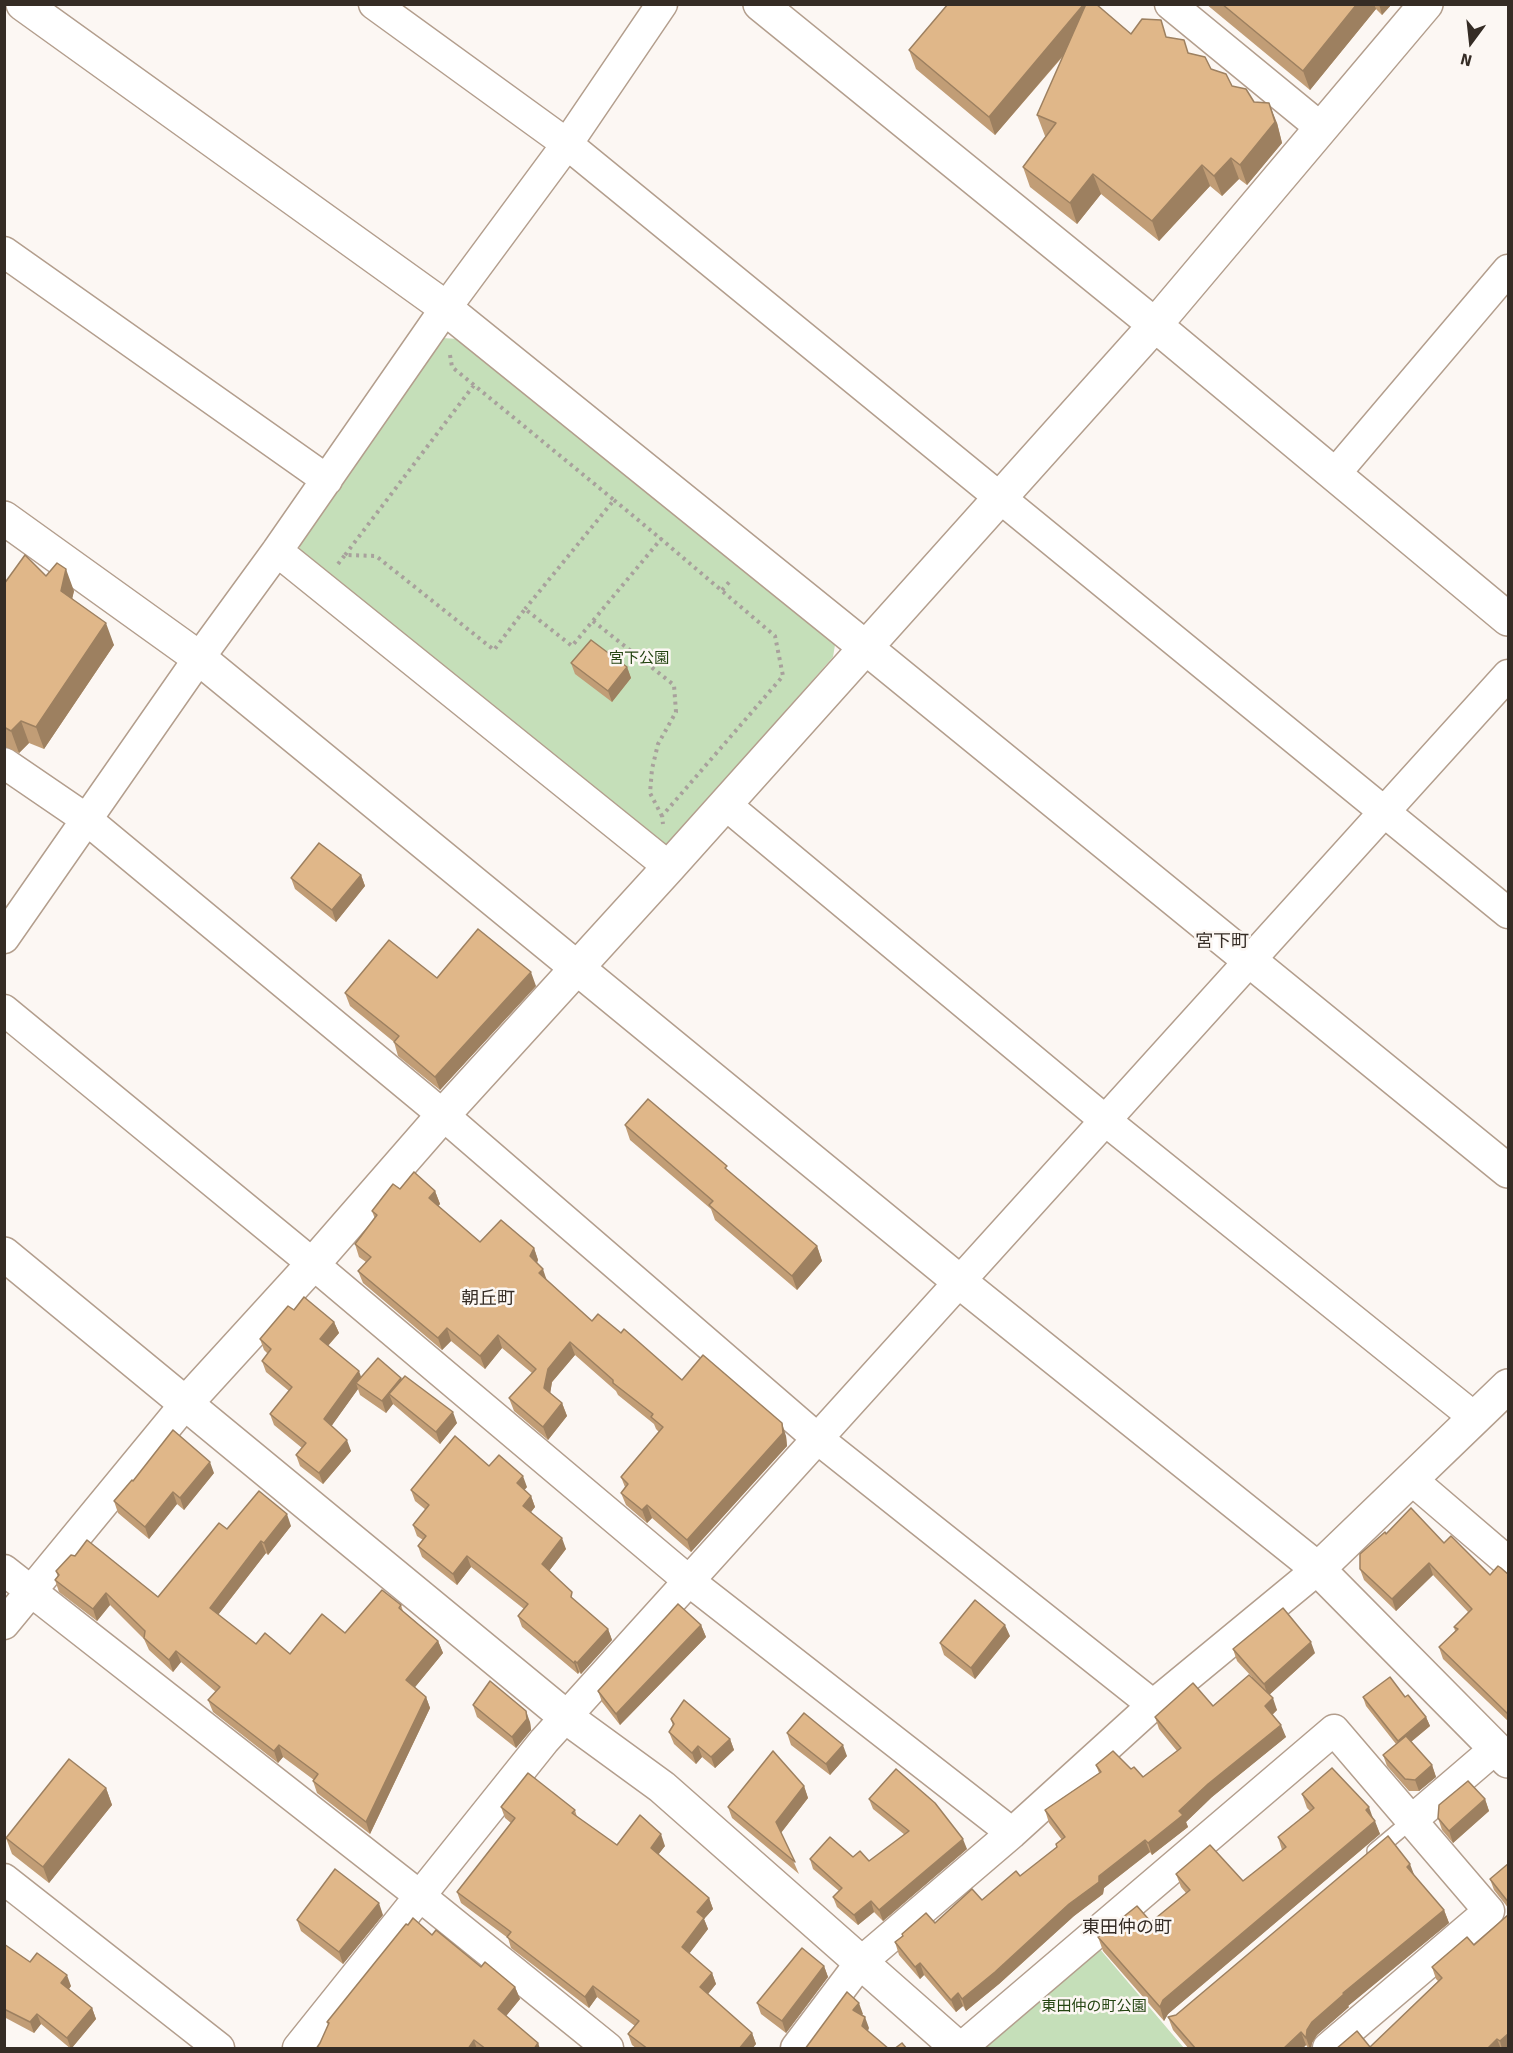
<!DOCTYPE html>
<meta charset="utf-8">
<style>
body{margin:0}
#map{position:relative;width:1513px;height:2053px;overflow:hidden;background:#fcf7f3;font-family:Signika,sans-serif}
canvas{display:block}
.frame{position:absolute;inset:0;border:6px solid #352c25;pointer-events:none}
.north{position:absolute;left:1441px;top:12px;width:60px;height:60px;-webkit-text-stroke:4px #fcf7f3;paint-order:stroke;rotate:195deg;font-size:16px;font-weight:700;line-height:24px;text-align:center;color:#352c25}
.north::after{content:'';display:block;margin:auto;width:21px;height:27px;background:#352c25;clip-path:polygon(50% 0,100% 100%,50% 72%,0 100%)}
</style>
<div id="map">
<canvas width="1513" height="2053"></canvas>
<div class="frame"></div>
<div class="north">N</div>
</div>
<script>
const g = document.querySelector('canvas').getContext('2d');
g.lineJoin = 'round';
function fill(path, color) { g.fillStyle = color; g.fill(path, 'evenodd'); }
const toPath = rows => new Path2D(rows.map(r => 'M' + r).join(''));
function stroke(path, color, width, dash) { g.strokeStyle = color; g.lineWidth = width; g.lineCap = dash ? 'butt' : 'round'; g.setLineDash(dash || []); g.stroke(path); }
function write(font, color, halo, rows, align = 'center') {
  g.font = font + ' Signika,"Noto Sans JP",sans-serif'; g.lineWidth = 5; g.setLineDash([]); g.textBaseline = 'middle'; g.strokeStyle = halo; g.fillStyle = color; for (const [text, x, y, turn = 0] of rows) {
    g.save(); g.translate(x, y); g.rotate((+turn || 0) * Math.PI / 180); g.textAlign = isNaN(turn) ? turn : align; if (halo) g.strokeText(text, 0, 0); g.fillText(text, 0, 0); g.restore();
  }
}
const green = toPath([
 [442,338,459,339,835,645,833,657,669,844,652,844,299,553,301,539],
 [1099,1948,1184,2048,986,2048,991,2036]
]);
const path = toPath([
 [450,355,452,367,614,500,525,609],
 [614,500,661,539],
 [345,555,474,385],
 [338,564,345,555,376,556,494,650,525,609,572,646,661,539,775,636,783,676,662,816,663,824],
 [722,590,732,579],
 [593,621,674,685,676,712,658,744,652,769,650,793,662,816]
]);
const service = toPath([
 [1375,1851,1412,1820]
]);
const minor = toPath([
 [374,4,567,144,1508,913],
 [1170,4,1321,128],
 [4,252,327,480],
 [1334,475,1508,270],
 [277,551,669,867],
 [4,763,86,819,443,1115,818,1439,1153,1705],
 [725,804,1106,1121,1475,1418],
 [4,938,199,658,277,551,445,309,567,144,662,4],
 [4,1010,313,1264,689,1581,1012,1833],
 [1411,1479,1508,1562],
 [4,1570,420,1896,608,2048],
 [4,1624,186,1403],
 [1412,1820,1496,1748],
 [4,1879,219,2048],
 [298,2048,544,1741,1508,675],
 [796,2048,861,1962,1012,1833,1153,1705,1318,1569],
 [961,2048,1334,1730,1489,1911,1328,2048]
]);
const tertiary = toPath([
 [23,4,435,300,865,647,1508,1171],
 [760,4,1155,325,1508,619],
 [4,518,199,658,960,1282,1318,1569,1508,1761],
 [4,1254,566,1717,662,1787,958,2048],
 [186,1403,313,1264,443,1115,669,867,1155,325,1426,4],
 [1318,1569,1508,1386]
]);
const wall = toPath([
 [1206,4,1295,5,1392,4,1382,15,1376,9,1310,90],
 [1131,34,1167,37,1211,69,1232,86,1254,102,1277,123,1282,143,1247,185,1239,179,1222,196,1210,186,1159,241,1101,194,1077,224,1030,187,1023,167,1046,136,1045,136,1037,115,1065,54,995,135,916,69,909,50],
 [46,576,74,591,72,598,114,645,44,749,29,743,19,753,4,746,4,584],
 [571,663,627,667,631,678,612,702,575,674],
 [361,875,365,886,336,922,295,889,291,878],
 [437,978,536,986,440,1090,398,1056,394,1042,350,1006,345,993],
 [625,1125,729,1172,817,1246,822,1261,797,1290,715,1220,711,1209,630,1140],
 [400,1189,435,1191,440,1204,438,1206,480,1242,534,1248,538,1260,537,1263,547,1280,592,1321,621,1333,682,1380,786,1436,787,1446,691,1552,652,1518,647,1523,626,1505,621,1493,625,1487,621,1477,659,1432,656,1429,654,1424,618,1395,616,1391,575,1355,552,1382,550,1393,562,1403,567,1416,548,1440,514,1411,509,1398,532,1373,502,1348,485,1369,451,1341,442,1350,363,1283,358,1271,366,1262,359,1257,355,1244,375,1219,372,1211],
 [294,1310,334,1322,339,1333,328,1346,361,1377,401,1380,457,1423,440,1444,393,1404,386,1413,360,1395,358,1389,331,1426,351,1451,323,1484,300,1466,296,1455,302,1448,274,1425,270,1414,289,1391,266,1372,262,1361,268,1354,264,1350,260,1339],
 [489,1466,527,1487,524,1490,531,1496,535,1507,531,1512,566,1549,549,1571,575,1601,608,1629,612,1640,581,1674,579,1672,578,1674,522,1627,518,1616,524,1609,471,1567,457,1585,422,1557,418,1546,423,1540,417,1536,413,1525,426,1510,415,1501,411,1490],
 [214,1473,184,1510,177,1504,149,1539,118,1513,114,1501,133,1481],
 [291,1526,268,1555,266,1553,218,1615,256,1644,290,1654,345,1633,401,1605,403,1611,438,1641,443,1653,415,1687,426,1697,430,1708,370,1834,317,1793,313,1781,314,1780,283,1757,278,1763,213,1712,208,1700,216,1692,181,1662,173,1672,149,1650,144,1639,110,1605,97,1621,59,1592,55,1580,58,1577,56,1571,158,1597,227,1529],
 [1386,1534,1444,1543,1490,1575,1509,1575,1509,1722,1443,1659,1439,1647,1455,1631,1454,1627,1468,1612,1433,1575,1396,1611,1364,1580,1360,1569],
 [701,1625,706,1637,620,1725,602,1702,598,1691],
 [1010,1636,975,1679,944,1655,940,1643],
 [1233,1649,1315,1653,1269,1695,1277,1710,1272,1715,1286,1737,1212,1797,1186,1822,1188,1827,1152,1855,1150,1852,1104,1888,1103,1894,1074,1916,999,1984,966,2011,963,2006,956,2012,924,1975,920,1979,899,1955,895,1942,902,1936,902,1934,935,1923,982,1900,1020,1876,1057,1847,1056,1844,1062,1840,1049,1823,1045,1810,1099,1773,1096,1765,1131,1769,1143,1777,1177,1751,1159,1729,1155,1717,1213,1706,1252,1677,1237,1661],
 [1363,1697,1405,1697,1426,1717,1430,1726,1411,1742,1432,1765,1436,1777,1419,1791,1409,1791,1387,1766,1383,1755,1396,1744,1366,1706],
 [473,1705,530,1722,531,1730,516,1748,477,1717],
 [671,1719,730,1739,734,1750,715,1768,702,1757,696,1764,674,1744,669,1732,673,1726],
 [787,1733,847,1756,830,1775,791,1745],
 [804,1786,808,1798,781,1833,799,1874,732,1818,728,1807],
 [106,1788,112,1805,49,1883,12,1854,6,1838],
 [1302,1794,1373,1818,1380,1834,1168,2014,1164,2021,1103,1951,1098,1937,1151,1922,1186,1893,1181,1887,1176,1874,1243,1881,1282,1850,1278,1837,1310,1811,1307,1808],
 [869,1799,967,1849,883,1921,874,1912,858,1925,837,1907,833,1897,839,1891,813,1869,810,1859,853,1857,869,1861,905,1835,873,1809],
 [1485,1799,1489,1811,1453,1843,1442,1830,1438,1818],
 [501,1807,575,1810,577,1817,617,1845,665,1846,658,1854,709,1898,713,1909,704,1919,708,1929,689,1953,712,1973,716,1984,708,1994,752,2033,756,2044,752,2049,637,2049,632,2045,628,2034,635,2026,597,1997,589,2008,511,1948,508,1938,461,1903,457,1892,511,1823,505,1818],
 [1509,1863,1509,1909,1494,1890,1490,1879],
 [1414,1875,1444,1910,1449,1923,1348,2006,1349,2007,1317,2035,1312,2043,1311,2049,1309,2049,1306,2045,1302,2049,1189,2049,1173,2030,1168,2017,1176,2015],
 [383,1915,343,1964,301,1931,297,1920],
 [408,1925,432,1935,481,1967,515,1987,520,1999,506,2016,538,2043,540,2049,316,2049,320,2043,328,2025,327,2022],
 [4,1944,30,1962,71,1986,69,1989,92,2008,96,2019,71,2049,41,2024,34,2033,4,2017],
 [824,1966,828,1977,786,2033,761,2014,757,2003],
 [1432,1967,1509,2049,1336,2049,1370,2047,1438,1981,1436,1979]
]);
const shadedWall = toPath([
 [1084,4,1090,4,1095,18,995,135,989,117],
 [1357,4,1374,4,1376,9,1310,90,1303,71],
 [1379,4,1392,4,1382,15],
 [1269,103,1277,123,1282,143,1247,185,1240,165],
 [1231,158,1239,179,1222,196,1214,176],
 [1202,165,1210,186,1159,241,1152,221],
 [1093,174,1101,194,1077,224,1070,203],
 [66,569,74,591,69,613,61,591],
 [106,623,114,645,44,749,36,727],
 [627,667,631,678,612,702,608,691],
 [21,721,29,743,19,753,11,731],
 [361,875,365,886,336,922,332,910],
 [531,972,536,986,440,1090,435,1077],
 [435,1191,440,1204,434,1211,429,1198],
 [817,1246,822,1261,797,1290,792,1276],
 [534,1248,538,1260,534,1269,530,1256],
 [543,1269,547,1281,539,1273],
 [334,1322,339,1333,324,1350,320,1339],
 [447,1328,451,1341,442,1350,438,1338],
 [498,1335,502,1348,485,1369,480,1356],
 [570,1342,575,1355,552,1382,549,1401,544,1388,548,1369],
 [359,1371,363,1382,356,1383,358,1389,328,1431,324,1419],
 [401,1378,405,1389,389,1394,393,1404,386,1413,382,1401],
 [562,1403,567,1416,548,1440,543,1427],
 [453,1412,457,1423,440,1444,436,1432],
 [782,1423,786,1436,787,1446,691,1552,687,1540],
 [347,1440,351,1451,323,1484,319,1473],
 [210,1462,214,1473,184,1510,180,1498],
 [523,1476,527,1487,521,1494,517,1483],
 [173,1492,177,1504,149,1539,145,1527],
 [531,1496,535,1507,527,1517,523,1506],
 [647,1505,652,1518,647,1523,642,1510],
 [287,1514,291,1526,268,1555,264,1543],
 [562,1538,566,1549,546,1575,542,1564],
 [261,1541,266,1553,214,1620,210,1608],
 [467,1556,471,1567,457,1585,453,1574],
 [1429,1563,1433,1575,1396,1611,1392,1599],
 [106,1593,110,1605,97,1621,93,1609],
 [701,1625,706,1637,620,1725,616,1714],
 [1005,1625,1010,1636,975,1679,971,1668],
 [608,1629,612,1640,581,1674,577,1663],
 [438,1641,443,1653,411,1692,406,1680],
 [1311,1642,1315,1653,1268,1696,1264,1684],
 [176,1651,181,1662,173,1672,169,1660],
 [575,1661,579,1672,578,1674,574,1663],
 [426,1697,430,1708,370,1834,366,1822],
 [1273,1698,1277,1710,1269,1718,1265,1706],
 [526,1711,530,1722,531,1730,516,1748,512,1737],
 [1426,1717,1430,1726,1401,1750,1398,1741],
 [1281,1725,1286,1737,1212,1797,1186,1822,1188,1827,1152,1855,1148,1843,1179,1811,1208,1784],
 [730,1739,734,1750,715,1768,711,1757],
 [279,1745,283,1757,278,1763,274,1751],
 [843,1745,847,1756,830,1775,826,1764],
 [698,1746,702,1757,696,1764,692,1753],
 [1432,1765,1436,1777,1419,1791,1415,1780],
 [804,1786,808,1798,780,1834,776,1822],
 [106,1788,112,1805,49,1883,43,1867],
 [1485,1799,1489,1811,1453,1843,1449,1831],
 [1369,1807,1374,1821,1366,1810],
 [1375,1821,1380,1834,1168,2014,1164,2021,1160,2007,1163,2000],
 [661,1834,665,1846,655,1859,651,1848],
 [963,1839,967,1849,883,1921,879,1910],
 [1145,1840,1150,1852,1104,1888,1103,1894,1074,1916,999,1984,966,2011,962,1999,1099,1876],
 [1410,1864,1415,1877,1407,1867],
 [709,1898,713,1909,704,1919,708,1929,686,1958,682,1947,697,1912],
 [871,1901,874,1912,858,1925,854,1915],
 [379,1903,383,1915,343,1964,339,1952],
 [1444,1910,1449,1923,1348,2006,1349,2007,1317,2035,1312,2043,1311,2049,1310,2049,1306,2038,1307,2030,1312,2022,1343,1993],
 [920,1963,924,1975,920,1979,915,1967],
 [824,1966,828,1977,786,2033,782,2021],
 [712,1973,716,1984,704,1999,700,1987],
 [67,1975,71,1986,65,1994,61,1983],
 [593,1986,597,1997,589,2008,585,1997],
 [515,1987,520,1999,502,2021,498,2009],
 [958,1993,963,2006,956,2012,951,2000],
 [859,2003,863,2014,857,2021,853,2010],
 [92,2008,96,2019,71,2049,67,2038],
 [37,2014,41,2024,34,2033,30,2022],
 [865,2017,869,2028,866,2037,862,2026],
 [1301,2032,1306,2045,1302,2049,1283,2049],
 [752,2033,756,2044,752,2049,739,2049],
 [1509,2033,1509,2049,1502,2049,1500,2041],
 [1497,2039,1501,2049,1487,2049],
 [474,2040,477,2049,468,2049],
 [538,2043,540,2049,534,2049]
]);
const building = toPath([
 [948,4,1084,4,989,117,909,50,948,4],
 [1086,4,1096,4,1131,34,1142,19,1161,20,1166,37,1184,40,1188,53,1205,57,1211,69,1226,74,1232,86,1246,89,1254,102,1269,103,1275,122,1240,165,1231,158,1214,176,1202,165,1152,221,1093,174,1070,203,1023,167,1056,123,1037,115,1086,4],
 [1222,4,1295,5,1357,4,1303,71,1222,4],
 [25,555,46,576,57,563,66,569,61,591,106,623,36,727,21,721,11,731,4,727,4,584,25,555],
 [591,640,627,667,608,691,571,663,591,640],
 [319,843,361,875,332,910,291,878,319,843],
 [478,929,531,972,435,1077,394,1042,399,1036,345,993,389,940,437,978,478,929],
 [648,1099,727,1166,725,1168,817,1246,792,1276,709,1205,713,1201,625,1125,648,1099],
 [414,1172,435,1191,429,1198,480,1242,501,1220,534,1248,530,1256,543,1269,539,1273,592,1321,598,1314,621,1333,624,1329,682,1380,703,1355,782,1423,783,1433,687,1540,647,1505,642,1510,621,1493,628,1484,621,1477,663,1427,651,1417,653,1414,613,1383,613,1380,570,1342,548,1369,544,1388,562,1403,543,1427,509,1398,536,1369,498,1335,480,1356,447,1328,438,1338,358,1271,371,1257,355,1244,377,1215,372,1211,393,1184,400,1189,414,1172],
 [304,1297,334,1322,320,1339,359,1371,324,1419,347,1440,319,1473,296,1455,306,1443,270,1414,292,1387,262,1361,271,1349,260,1339,288,1306,294,1310,304,1297],
 [378,1358,401,1378,382,1401,356,1383,378,1358],
 [405,1376,453,1412,436,1432,389,1394,405,1376],
 [173,1430,210,1462,180,1498,173,1492,145,1527,114,1501,132,1480,133,1481,173,1430],
 [455,1436,489,1466,499,1455,523,1476,517,1483,531,1496,523,1506,562,1538,542,1564,572,1592,571,1597,608,1629,577,1663,575,1661,574,1663,518,1616,528,1604,467,1556,453,1574,418,1546,426,1536,413,1525,429,1505,411,1490,455,1436],
 [259,1491,287,1514,264,1543,261,1541,210,1608,256,1644,265,1633,290,1654,322,1614,345,1633,382,1590,401,1605,399,1608,438,1641,406,1680,426,1697,366,1822,313,1781,318,1774,279,1745,274,1751,208,1700,220,1687,176,1651,169,1660,144,1638,145,1631,106,1593,93,1609,55,1580,59,1575,56,1571,71,1555,75,1556,87,1540,158,1597,219,1523,227,1529,259,1491],
 [1411,1508,1444,1543,1451,1536,1490,1575,1498,1566,1501,1568,1509,1575,1509,1715,1439,1647,1458,1629,1454,1627,1472,1609,1429,1563,1392,1599,1360,1569,1360,1554,1385,1532,1386,1534,1411,1508],
 [975,1600,1005,1625,971,1668,940,1643,975,1600],
 [678,1604,701,1625,616,1714,598,1691,678,1604],
 [1283,1608,1311,1642,1264,1684,1233,1649,1283,1608],
 [1249,1675,1273,1698,1265,1706,1281,1725,1208,1784,1179,1811,1183,1815,1148,1843,1145,1840,1099,1876,1099,1882,1069,1904,995,1972,962,1999,958,1993,951,2000,920,1963,915,1967,895,1942,903,1936,902,1934,926,1913,935,1923,972,1889,982,1900,1016,1871,1020,1876,1057,1847,1056,1844,1065,1837,1045,1810,1101,1772,1096,1765,1113,1751,1131,1769,1134,1767,1143,1777,1181,1748,1155,1717,1193,1683,1213,1706,1249,1675],
 [1390,1677,1405,1697,1408,1695,1426,1717,1398,1741,1363,1697,1390,1677],
 [490,1681,526,1711,527,1719,512,1737,473,1705,490,1681],
 [684,1700,730,1739,711,1757,698,1746,692,1753,669,1732,674,1724,671,1719,684,1700],
 [804,1713,843,1745,826,1764,787,1733,804,1713],
 [1406,1736,1432,1765,1415,1780,1405,1779,1383,1755,1406,1736],
 [773,1751,804,1786,776,1822,795,1862,728,1807,773,1751],
 [69,1759,106,1788,43,1867,6,1838,69,1759],
 [1332,1768,1369,1807,1366,1810,1375,1821,1163,2000,1160,2007,1098,1937,1137,1906,1151,1922,1190,1890,1176,1874,1210,1845,1243,1881,1286,1847,1278,1837,1314,1808,1302,1794,1332,1768],
 [896,1769,935,1803,963,1839,879,1910,871,1901,854,1915,833,1897,842,1888,810,1859,830,1837,853,1857,860,1851,869,1861,909,1831,869,1799,896,1769],
 [528,1773,575,1810,572,1813,617,1845,640,1815,661,1834,651,1848,709,1898,697,1912,704,1918,682,1947,712,1973,700,1987,752,2033,739,2049,648,2049,628,2034,639,2021,593,1986,585,1997,507,1937,511,1932,457,1892,515,1818,501,1807,528,1773],
 [1468,1781,1485,1799,1449,1831,1438,1818,1439,1805,1468,1781],
 [1388,1836,1410,1864,1407,1867,1444,1910,1343,1993,1344,1994,1312,2022,1307,2030,1306,2038,1301,2032,1283,2049,1196,2049,1168,2017,1176,2015,1388,1836],
 [1509,1863,1509,1903,1490,1879,1509,1863],
 [335,1869,379,1903,339,1952,297,1920,335,1869],
 [1509,1914,1509,2033,1500,2041,1497,2039,1487,2049,1336,2049,1357,2031,1370,2047,1442,1978,1432,1967,1467,1937,1474,1945,1509,1914],
 [413,1918,432,1935,436,1930,481,1967,485,1962,515,1987,498,2009,538,2043,534,2049,486,2049,474,2040,468,2049,316,2049,320,2043,329,2023,327,2022,406,1924,408,1925,413,1918],
 [4,1944,30,1962,37,1953,67,1975,61,1983,92,2008,67,2038,37,2014,30,2022,4,2009,4,1944],
 [802,1948,824,1966,782,2021,757,2003,802,1948],
 [847,1992,859,2003,853,2010,865,2017,862,2026,889,2049,805,2049,847,1992],
 [902,2043,907,2049,894,2049,902,2043]
]);
const parkNames = [
 ["宮下公園",639,659],
 ["東田仲の町公園",1094,2007]
];
const quarterNames = [
 ["宮下町",1222,942],
 ["朝丘町",488,1299],
 ["東田仲の町",1127,1928]
];
fill(green, '#c5dfb9');
stroke(service, '#b39e8d', 18);
stroke(minor, '#b39e8d', 33);
stroke(tertiary, '#b39e8d', 36);
stroke(path, '#a8a19c', 4, [3, 4.5]);
stroke(service, '#fff', 15);
stroke(minor, '#fff', 30);
stroke(tertiary, '#fff', 33);
fill(wall, '#c19d76');
fill(shadedWall, '#9d8060');
fill(building, '#e0b789');
stroke(building, '#9d8060', 1.5);
write('15px', '#244411', '#fcf7f3', parkNames);
write('18px', '#352c25', '#fcf7f3', quarterNames);
</script>
